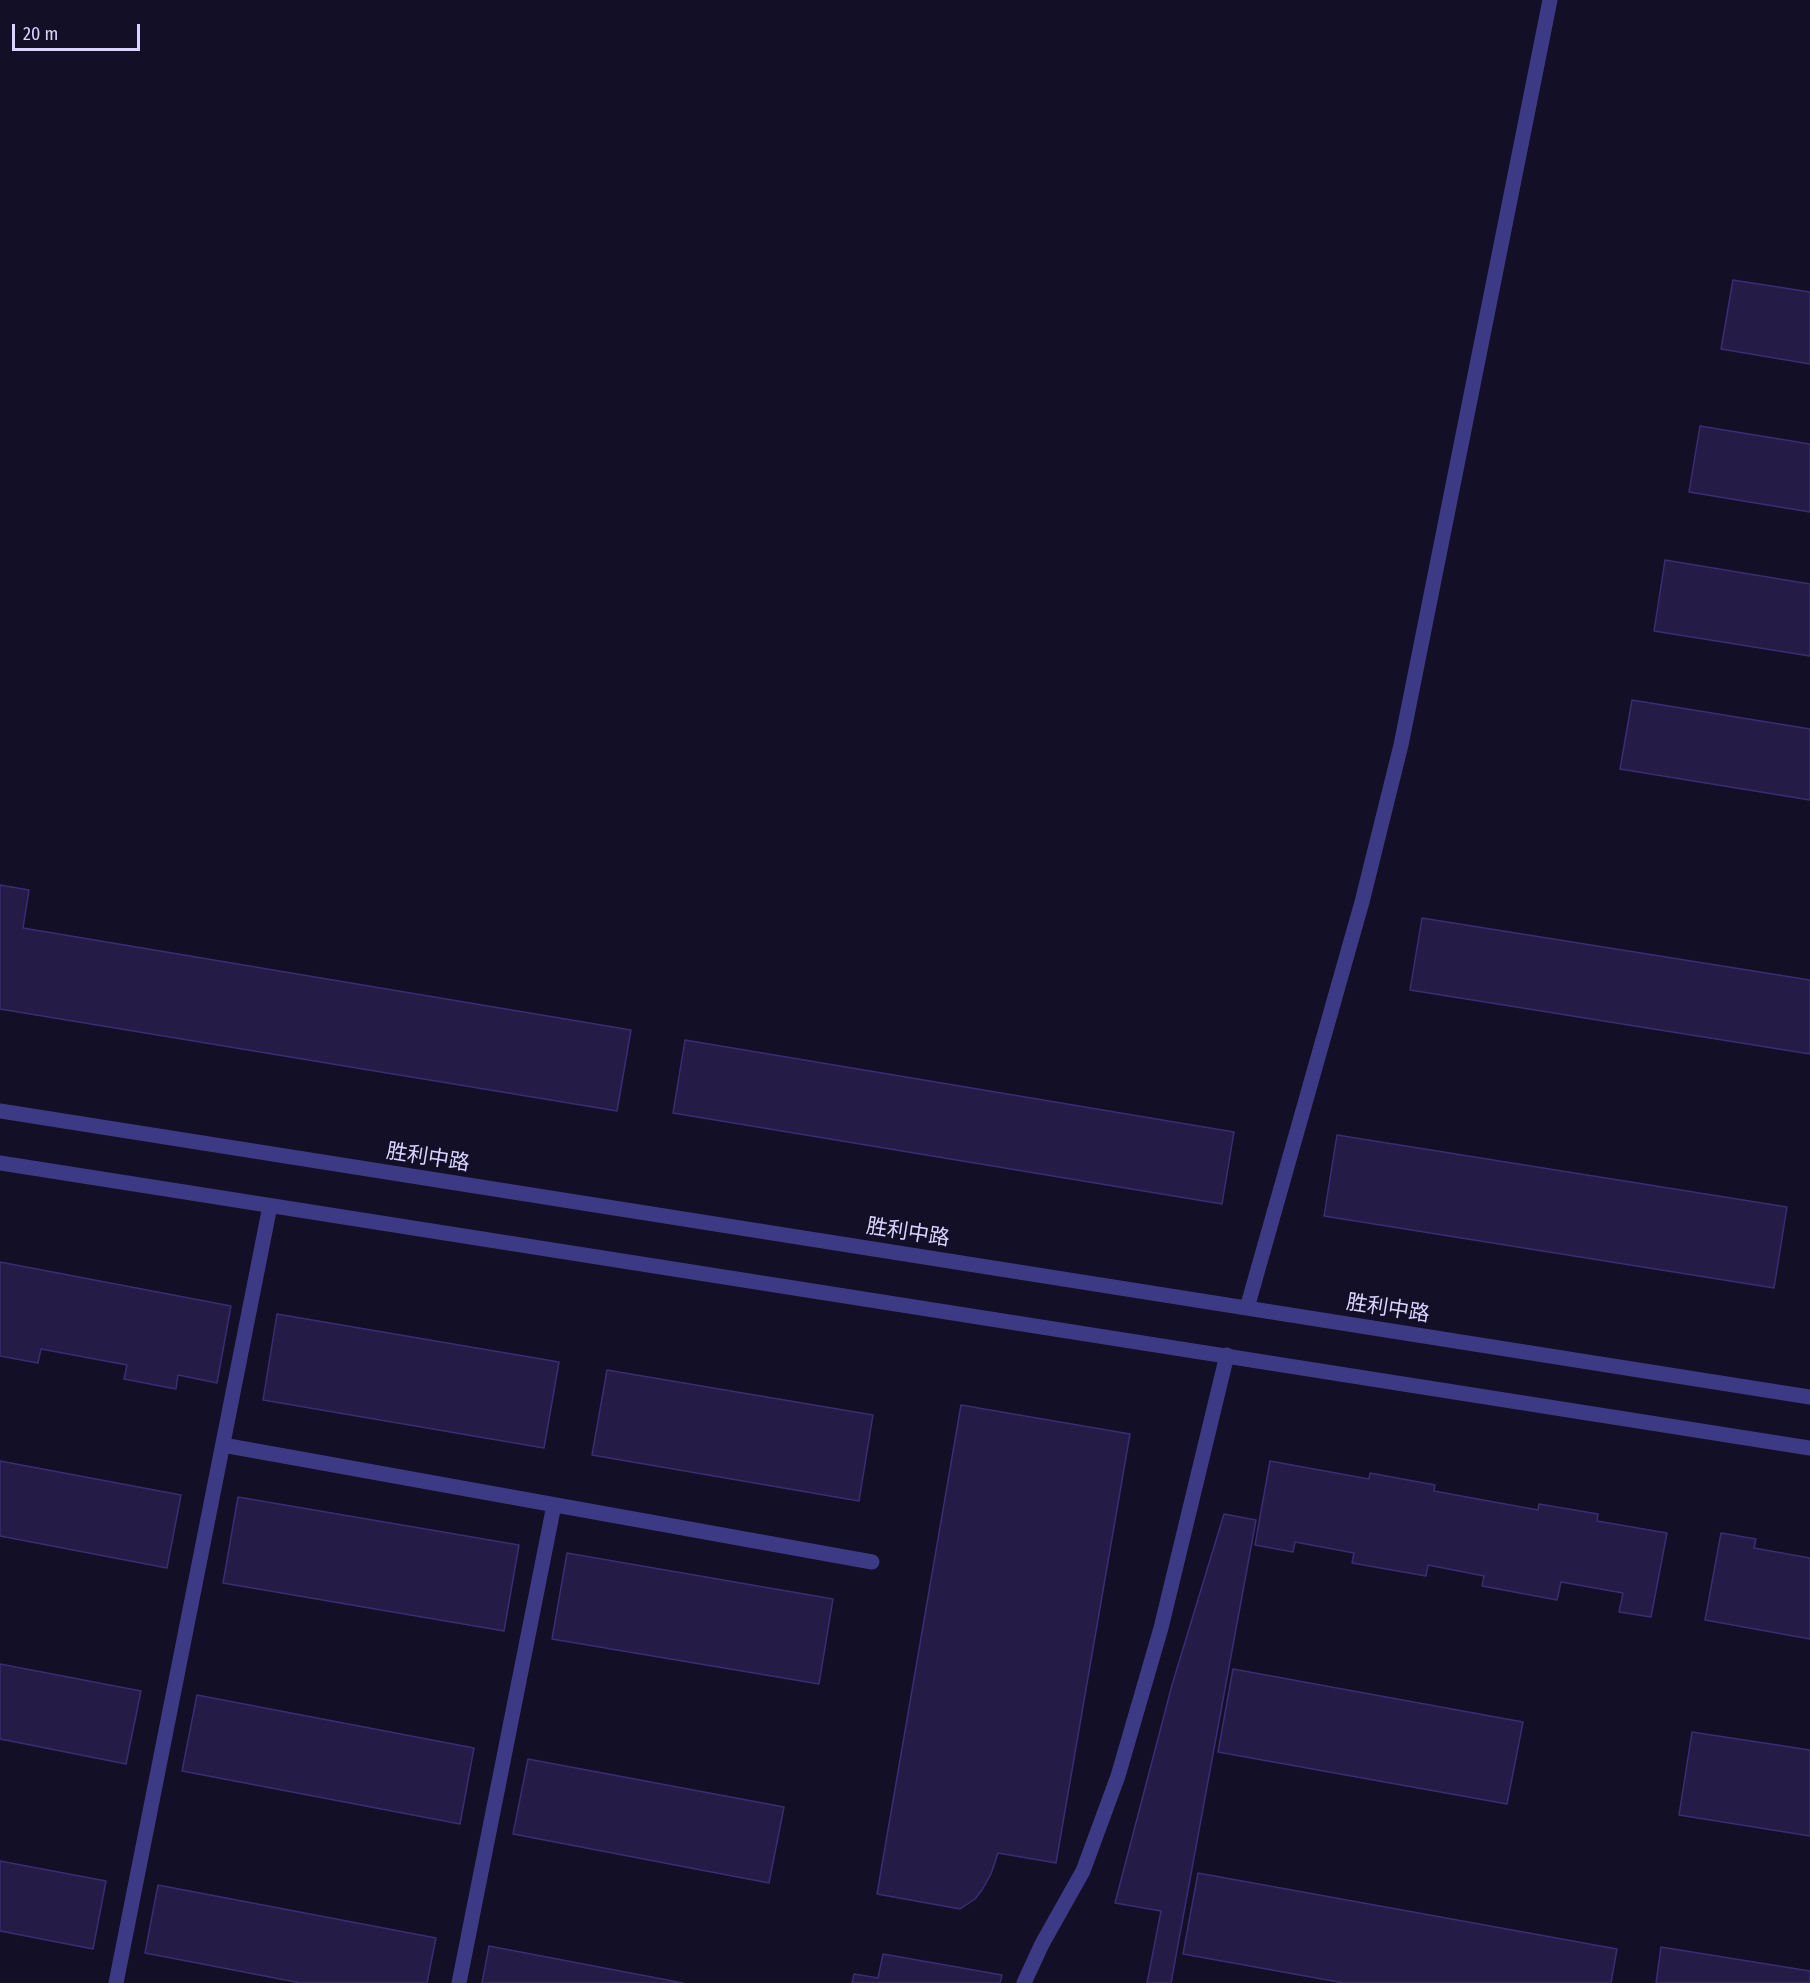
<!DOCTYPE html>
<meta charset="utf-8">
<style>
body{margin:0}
#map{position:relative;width:1810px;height:1983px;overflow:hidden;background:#130f26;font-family:"Fira Sans Condensed",sans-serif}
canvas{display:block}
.scale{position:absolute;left:12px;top:24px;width:128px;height:27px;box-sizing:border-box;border:3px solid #d9d4ff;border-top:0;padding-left:8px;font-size:18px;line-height:21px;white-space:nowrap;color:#d9d4ff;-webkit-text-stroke:4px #130f26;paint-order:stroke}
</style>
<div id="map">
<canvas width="1810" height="1983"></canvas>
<div class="scale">20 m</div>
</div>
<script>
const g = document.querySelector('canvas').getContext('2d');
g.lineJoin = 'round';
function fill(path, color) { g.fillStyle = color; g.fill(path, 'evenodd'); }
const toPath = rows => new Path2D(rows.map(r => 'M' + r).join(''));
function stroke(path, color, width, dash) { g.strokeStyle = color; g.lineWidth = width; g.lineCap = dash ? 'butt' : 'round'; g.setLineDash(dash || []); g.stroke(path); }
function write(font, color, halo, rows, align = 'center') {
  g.font = font + ' "Fira Sans Condensed","Noto Sans SC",sans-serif'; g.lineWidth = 4.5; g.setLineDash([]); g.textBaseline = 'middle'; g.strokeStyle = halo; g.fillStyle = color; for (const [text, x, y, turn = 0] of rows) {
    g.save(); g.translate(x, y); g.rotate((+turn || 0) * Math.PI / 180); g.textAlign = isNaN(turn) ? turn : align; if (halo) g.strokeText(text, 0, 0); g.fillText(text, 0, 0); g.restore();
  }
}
const building = toPath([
 [1733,280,1810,292,1810,364,1721,349,1733,280],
 [1700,426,1810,444,1810,512,1689,492,1700,426],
 [1665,560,1810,584,1810,656,1654,631,1665,560],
 [1632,700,1810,729,1810,800,1620,769,1632,700],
 [0,885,29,890,23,928,631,1030,617,1111,0,1009,0,885],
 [1422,918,1810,980,1810,1054,1410,990,1422,918],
 [685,1040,1234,1132,1222,1204,673,1113,685,1040],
 [1337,1135,1787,1207,1774,1288,1324,1216,1337,1135],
 [0,1262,231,1306,217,1383,178,1375,176,1389,124,1379,127,1365,41,1349,38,1363,0,1356,0,1262],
 [277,1314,559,1362,544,1448,263,1400,277,1314],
 [607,1370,873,1415,859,1501,592,1455,607,1370],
 [961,1405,1130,1434,1056,1863,998,1853,991,1874,982,1890,975,1899,960,1909,877,1894,961,1405],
 [0,1461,181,1495,167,1568,0,1536,0,1461],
 [1270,1461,1369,1479,1370,1473,1435,1485,1434,1491,1538,1510,1539,1504,1598,1514,1597,1521,1667,1533,1651,1617,1619,1612,1623,1593,1561,1582,1557,1600,1482,1586,1484,1576,1428,1565,1426,1576,1352,1563,1354,1553,1295,1542,1293,1552,1255,1545,1270,1461],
 [238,1497,519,1545,504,1631,223,1583,238,1497],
 [1224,1514,1256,1520,1171,1983,1147,1983,1161,1911,1115,1903,1172,1685,1224,1514],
 [1721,1533,1756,1539,1754,1548,1810,1558,1810,1639,1705,1620,1721,1533],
 [567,1553,833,1599,819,1684,552,1639,567,1553],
 [0,1664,141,1691,126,1764,0,1739,0,1664],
 [1233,1669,1523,1722,1507,1804,1218,1752,1233,1669],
 [197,1695,474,1748,460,1824,182,1771,197,1695],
 [1692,1732,1810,1750,1810,1836,1679,1815,1692,1732],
 [528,1759,784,1807,769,1883,513,1834,528,1759],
 [0,1861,106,1881,93,1949,0,1931,0,1861],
 [1198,1873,1617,1949,1611,1983,1344,1983,1183,1954,1198,1873],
 [158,1885,436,1938,427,1983,301,1983,145,1953,158,1885],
 [489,1946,683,1983,482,1983,489,1946],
 [1661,1947,1810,1971,1810,1983,1656,1983,1661,1947],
 [883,1954,1002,1975,1000,1983,852,1983,854,1974,878,1978,883,1954]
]);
const minor = toPath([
 [0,1111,1810,1397],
 [0,1163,1810,1448],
 [1247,1308,1362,902,1401,745,1550,0],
 [223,1445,872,1562],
 [116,1983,270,1206],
 [459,1983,554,1505],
 [1024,1983,1042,1944,1083,1871,1118,1776,1161,1628,1227,1355]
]);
const streetNames = [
 ["胜利中路",428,1158,9],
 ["胜利中路",908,1233,9],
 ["胜利中路",1388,1309,9]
];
fill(building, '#241b47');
stroke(building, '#3b2d73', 1.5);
stroke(minor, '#3d3a85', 15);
write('21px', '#d9d4ff', '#130f26', streetNames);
</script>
